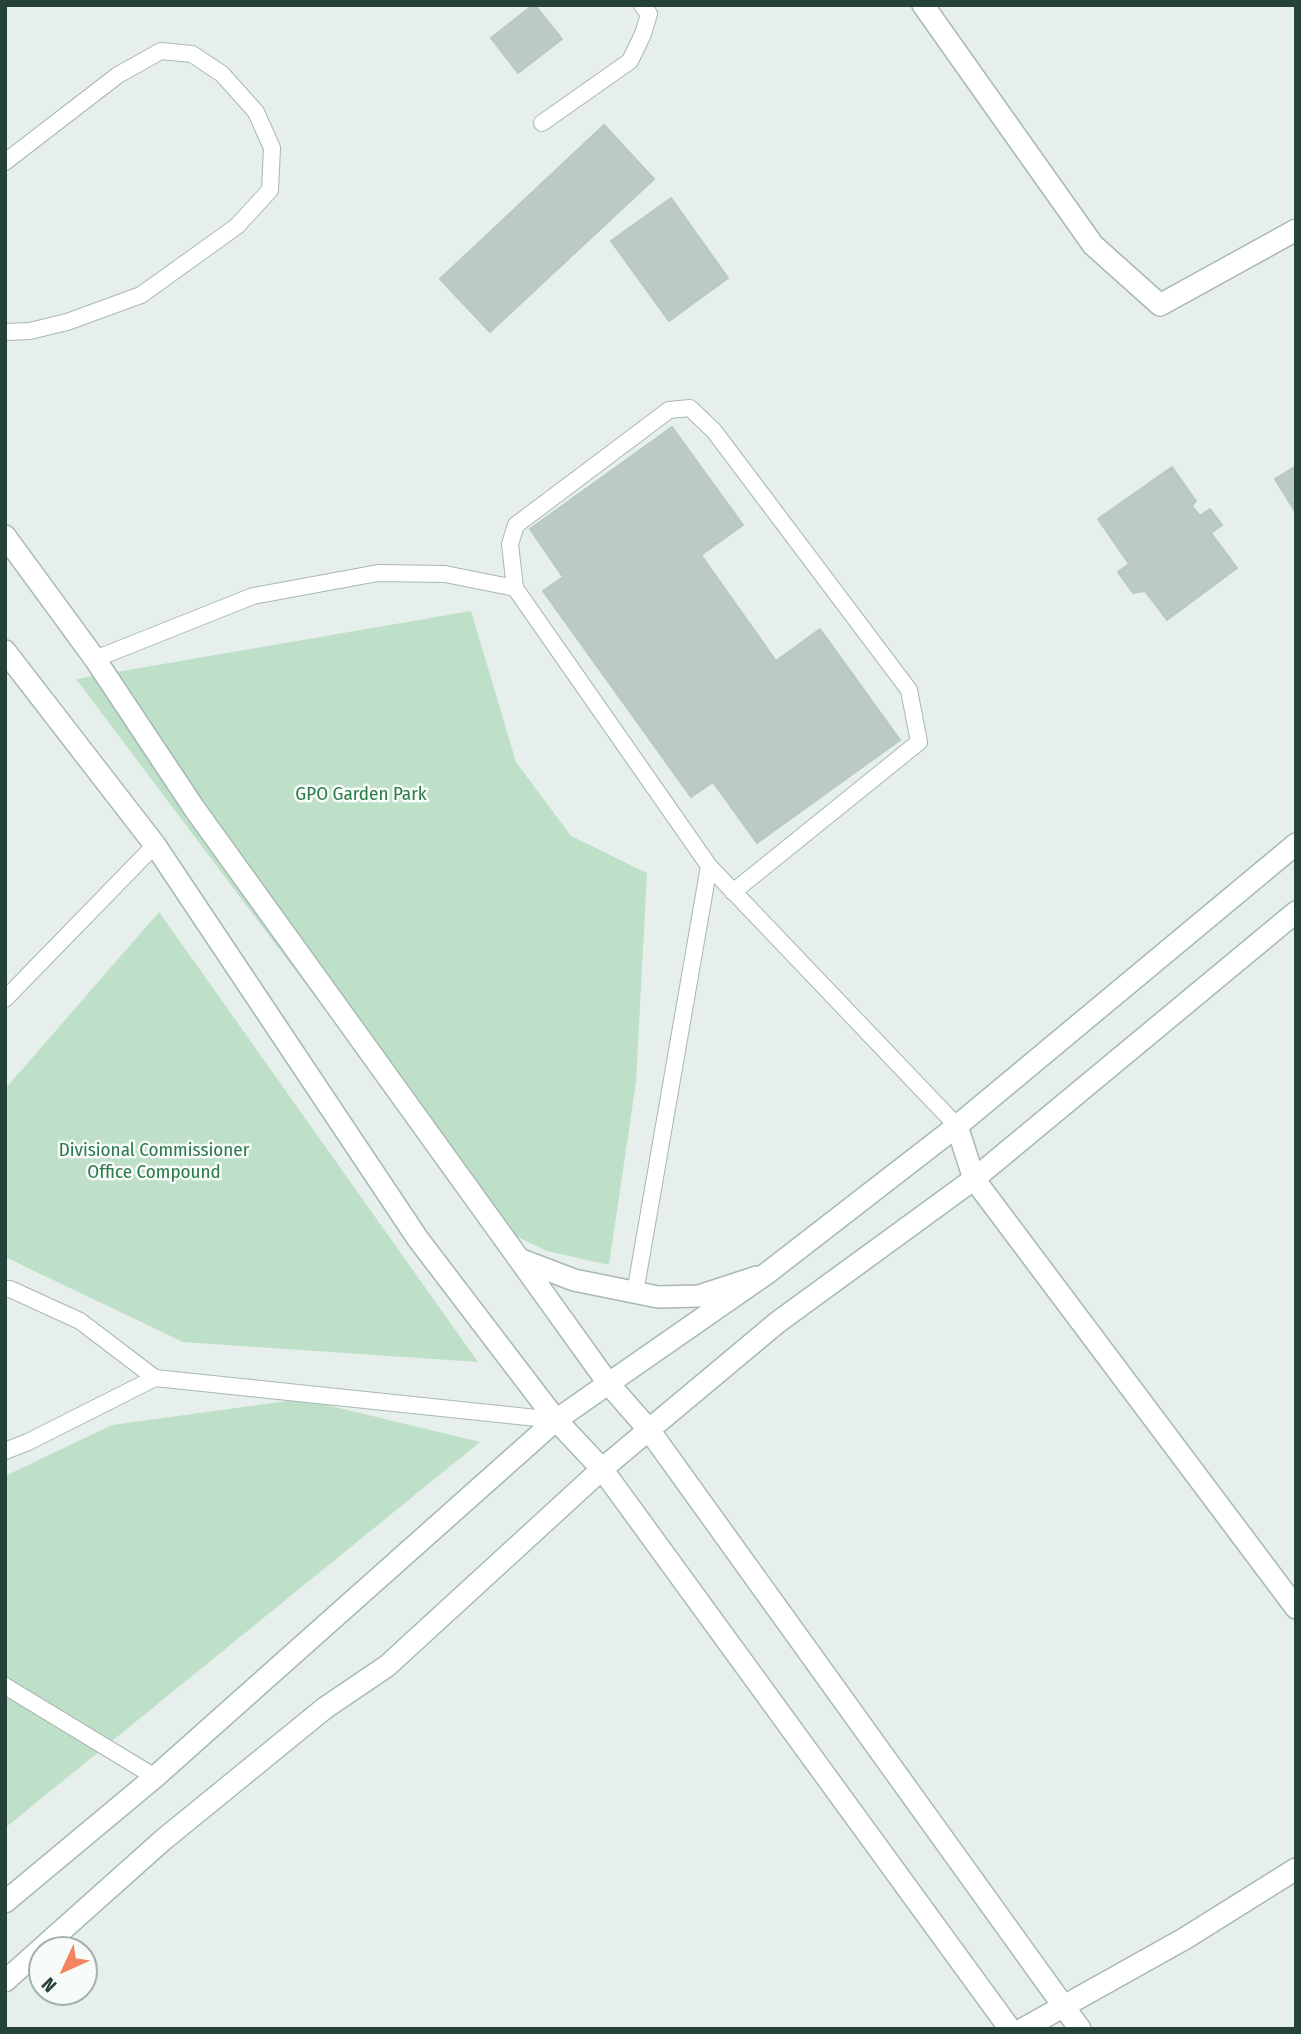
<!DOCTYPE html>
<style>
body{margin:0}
#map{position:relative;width:1301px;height:2034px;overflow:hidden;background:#e6efeb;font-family:"Fira Sans Condensed",sans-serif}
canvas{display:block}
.frame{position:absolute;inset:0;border:7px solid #24423a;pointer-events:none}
.north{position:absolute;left:28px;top:1936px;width:70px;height:70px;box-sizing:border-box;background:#f7fbf9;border:2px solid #a3b1ad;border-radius:50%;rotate:225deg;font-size:19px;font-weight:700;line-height:28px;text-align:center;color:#24423a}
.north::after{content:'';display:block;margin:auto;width:24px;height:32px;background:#f4845f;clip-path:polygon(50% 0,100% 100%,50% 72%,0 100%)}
</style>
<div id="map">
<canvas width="1301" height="2034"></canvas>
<div class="frame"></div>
<div class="north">N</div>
</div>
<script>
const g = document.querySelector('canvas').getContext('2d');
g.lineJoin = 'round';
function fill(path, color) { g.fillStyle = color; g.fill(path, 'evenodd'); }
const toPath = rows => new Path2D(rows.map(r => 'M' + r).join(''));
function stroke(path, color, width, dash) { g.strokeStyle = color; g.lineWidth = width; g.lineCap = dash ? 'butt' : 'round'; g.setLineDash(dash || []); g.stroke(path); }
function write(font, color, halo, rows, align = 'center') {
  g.font = font + ' "Fira Sans Condensed",sans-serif'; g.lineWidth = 5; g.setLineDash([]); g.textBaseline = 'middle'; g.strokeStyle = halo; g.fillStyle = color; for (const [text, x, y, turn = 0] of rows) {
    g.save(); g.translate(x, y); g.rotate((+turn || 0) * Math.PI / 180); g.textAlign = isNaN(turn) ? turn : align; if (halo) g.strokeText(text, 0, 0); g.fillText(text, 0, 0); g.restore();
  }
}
const green = toPath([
 [471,611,516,762,571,836,647,873,636,1082,609,1265,547,1251,483,1220,76,679],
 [159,912,478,1362,183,1342,5,1257,5,1089],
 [302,1399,480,1442,5,1828,5,1476,112,1425]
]);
const building = toPath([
 [533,5,535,5,562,39,518,73,491,38,533,5],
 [604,125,654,179,490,332,440,279,604,125],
 [671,198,728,278,669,321,611,241,671,198],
 [672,427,743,525,701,555,776,661,820,629,900,740,757,843,713,782,691,797,543,591,563,577,530,529,672,427],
 [1296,466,1296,513,1275,479,1296,466],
 [1172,467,1196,501,1192,506,1200,516,1210,509,1222,525,1211,533,1237,568,1167,620,1145,591,1133,593,1118,572,1129,564,1098,519,1172,467]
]);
const service = toPath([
 [542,123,630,61,643,34,649,14,642,5],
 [5,162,118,75,161,51,192,54,222,74,256,112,272,148,270,190,237,226,141,295,67,322,30,331,5,332],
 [515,588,510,544,516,525,669,410,690,408,714,431,909,690,919,742,733,892],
 [95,659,253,596,378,573,445,574,515,588,709,866,635,1293],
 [709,866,957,1126],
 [5,999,155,845],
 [5,1289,10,1289,80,1321,155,1378,556,1420],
 [5,1451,28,1442,155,1378],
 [5,1686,155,1777]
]);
const minor = toPath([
 [923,5,1093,245,1160,305,1296,230],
 [957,1126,974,1179,1296,1608],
 [1023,2029,1184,1939,1296,1869]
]);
const tertiary = toPath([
 [5,536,95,659,194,808,519,1259,608,1383,649,1430,1080,2029],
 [5,651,155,845,418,1239,556,1420,602,1469,1010,2029],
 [519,1259,574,1280,658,1297,699,1296,757,1277]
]);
const secondary = toPath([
 [5,1902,155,1777,556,1420,766,1274,957,1126,1296,844],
 [5,1981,163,1840,325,1708,387,1666,602,1469,778,1322,974,1179,1296,912]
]);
const parkNames = [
 ["GPO Garden Park",361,795],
 ["Divisional Commissioner",154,1151],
 ["Office Compound",154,1173]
];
fill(green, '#bfe0c8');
fill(building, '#bbcac4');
stroke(building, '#b8c9c2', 2);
stroke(service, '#a8b8b2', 18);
stroke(minor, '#a8b8b2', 24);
stroke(tertiary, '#a8b8b2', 24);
stroke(secondary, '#a4bbb3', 24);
stroke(service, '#fff', 16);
stroke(minor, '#fff', 21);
stroke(tertiary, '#fff', 21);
stroke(secondary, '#fff', 21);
write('19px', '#2d7a4b', '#f7fbf9', parkNames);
</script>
